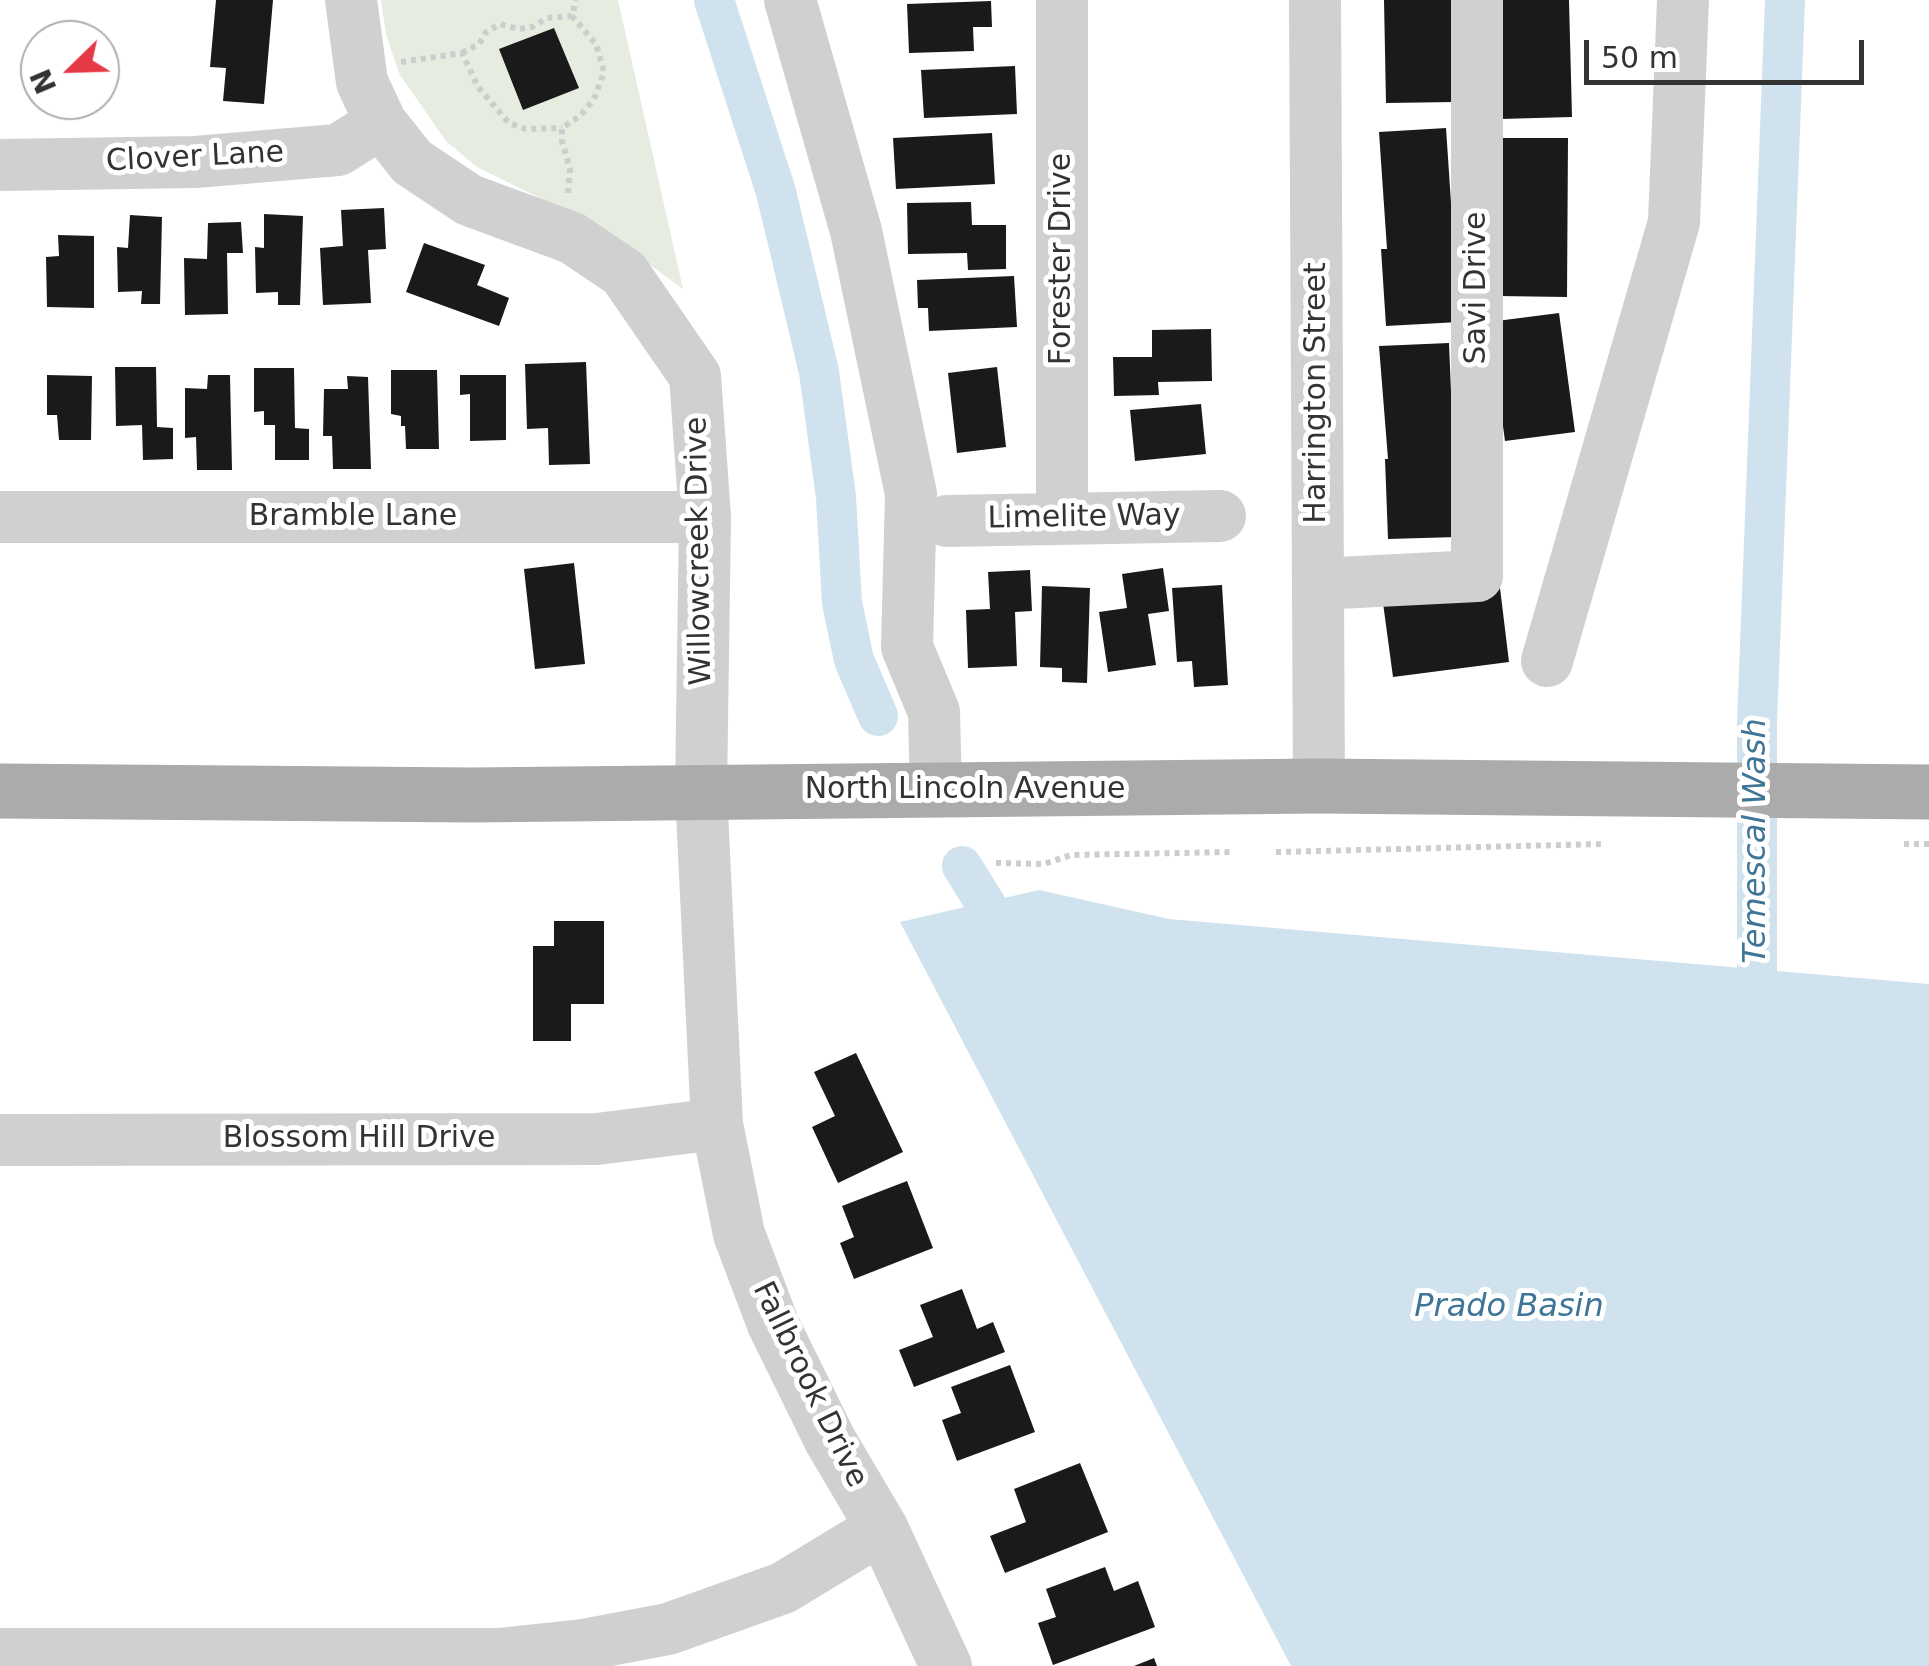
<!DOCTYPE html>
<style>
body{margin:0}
#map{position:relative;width:1929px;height:1666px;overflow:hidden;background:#fff;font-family:"DejaVu Sans",sans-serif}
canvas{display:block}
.north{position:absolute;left:20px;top:20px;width:100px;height:100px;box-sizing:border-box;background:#fff;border:2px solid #adadad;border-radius:50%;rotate:247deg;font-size:28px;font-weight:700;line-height:40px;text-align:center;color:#333}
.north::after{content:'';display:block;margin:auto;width:35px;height:45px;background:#e63946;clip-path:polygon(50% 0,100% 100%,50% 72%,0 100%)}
.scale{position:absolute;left:1584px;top:40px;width:280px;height:45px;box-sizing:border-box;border:5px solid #333;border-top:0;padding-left:12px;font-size:30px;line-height:35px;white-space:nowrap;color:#333;-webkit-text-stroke:8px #fff;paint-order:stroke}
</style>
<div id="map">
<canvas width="1929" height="1666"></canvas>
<div class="north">N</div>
<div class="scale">50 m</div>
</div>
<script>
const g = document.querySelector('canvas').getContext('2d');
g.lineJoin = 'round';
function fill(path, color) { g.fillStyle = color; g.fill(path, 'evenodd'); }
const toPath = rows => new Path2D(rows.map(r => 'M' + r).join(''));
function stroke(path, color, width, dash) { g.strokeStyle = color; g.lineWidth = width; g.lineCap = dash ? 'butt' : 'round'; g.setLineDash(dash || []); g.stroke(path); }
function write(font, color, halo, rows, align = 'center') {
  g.font = font + ' "DejaVu Sans",sans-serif'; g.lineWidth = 10; g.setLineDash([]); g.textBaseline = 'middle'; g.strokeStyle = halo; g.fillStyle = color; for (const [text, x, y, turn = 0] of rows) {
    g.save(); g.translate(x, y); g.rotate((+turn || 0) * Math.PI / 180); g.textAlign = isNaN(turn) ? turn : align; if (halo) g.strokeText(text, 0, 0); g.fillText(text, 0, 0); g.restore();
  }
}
const green = toPath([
 [381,0,618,0,683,289,627,248,552,204,477,167,446,141,400,75,386,35]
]);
const water = toPath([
 [1039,890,1169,919,1929,984,1929,1666,1291,1666,900,922]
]);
const canal = toPath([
 [714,0,776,192,819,372,836,497,842,603,854,660,878,716],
 [962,866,1012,947],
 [1757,1020,1757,723,1785,0]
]);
const building = toPath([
 [216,0,273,0,264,104,223,101,226,68,210,67],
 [1384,0,1453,0,1455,102,1386,103],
 [1498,0,1569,0,1572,117,1500,119],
 [991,1,992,27,973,27,974,51,909,53,907,4],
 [554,28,579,88,523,110,499,49],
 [1015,66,1017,114,924,118,921,70],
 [1446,128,1459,322,1386,326,1381,249,1387,249,1379,132],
 [992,133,995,184,896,189,893,138],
 [1497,138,1568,138,1567,297,1497,296],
 [971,202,972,225,1006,225,1006,269,968,270,967,253,908,254,907,203],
 [384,208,386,249,368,250,371,303,323,305,320,248,343,246,341,210],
 [264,214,303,216,300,305,278,305,278,292,256,293,255,247,264,248],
 [130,215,162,217,160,304,141,304,142,291,118,292,117,247,128,248],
 [241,222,243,253,227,253,228,314,185,315,184,258,207,259,208,223],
 [58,235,94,236,94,308,47,307,46,257,59,256],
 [424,243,485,265,477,285,509,298,499,326,406,292],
 [1014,276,1017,327,929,331,928,308,918,308,917,280],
 [1559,313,1575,432,1505,441,1489,322],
 [1211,329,1212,381,1158,382,1159,395,1114,396,1113,357,1152,357,1152,330],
 [1449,343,1457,537,1388,539,1385,459,1388,459,1379,346],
 [586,362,590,464,549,465,548,428,527,429,525,364],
 [115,367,156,367,157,427,173,428,173,459,143,460,142,425,116,426],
 [997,367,1006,447,957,453,948,373],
 [254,368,294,368,295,428,309,429,309,460,275,460,275,425,264,425,264,411,254,412],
 [391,370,437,370,439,449,406,449,405,426,401,426,401,416,391,414],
 [47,375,92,376,91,440,59,440,57,415,47,415],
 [208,375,230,375,232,470,197,470,196,437,185,438,185,388,207,389],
 [460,375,506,375,506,440,470,441,470,394,460,395],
 [347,376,368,377,371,469,333,469,332,436,323,436,324,389,348,389],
 [1201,404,1206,454,1135,461,1130,410],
 [574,563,585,664,535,669,524,569],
 [1163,568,1169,611,1148,614,1156,665,1108,672,1099,612,1127,608,1122,574],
 [1030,570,1032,611,1015,612,1017,666,968,668,966,610,990,609,988,572],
 [1222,585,1228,685,1194,687,1192,661,1177,662,1172,588],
 [1042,586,1090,588,1087,683,1062,682,1062,668,1040,667],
 [1500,588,1509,662,1393,677,1383,603],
 [554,921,604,921,604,1004,571,1004,571,1041,533,1041,533,946,554,946],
 [856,1053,903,1152,838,1183,812,1127,835,1116,814,1072],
 [907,1181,933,1248,854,1279,840,1243,854,1237,842,1206],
 [962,1289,977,1329,993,1322,1005,1352,914,1387,899,1350,933,1337,920,1305],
 [1010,1365,1035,1432,957,1461,942,1420,961,1413,951,1387],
 [1080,1463,1108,1532,1005,1573,990,1536,1026,1522,1014,1489],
 [1105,1567,1114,1591,1138,1581,1155,1627,1053,1665,1038,1623,1056,1617,1046,1589],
 [1154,1658,1157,1666,1134,1666]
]);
const path = toPath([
 [462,53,479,44,486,32,500,24,518,29,532,27,547,18,572,16],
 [401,62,462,53,478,87,509,123,526,129,562,128],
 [568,193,570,169,562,141,562,128,580,116,594,99,604,72,596,44,572,16,576,0],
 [1904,844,1929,844],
 [1276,852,1602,844],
 [996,863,1044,864,1071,855,1232,852]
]);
const minor = toPath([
 [351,0,362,82,381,123,412,162,469,200,572,238,624,273,695,376,705,517,701,791,717,1124,739,1234,773,1324,830,1440,882,1528,946,1666],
 [790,0,856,231,911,494,907,647,934,712,936,791],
 [1315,0,1319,786],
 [0,165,195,162,338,150,381,123],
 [0,517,705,517],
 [1062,519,1062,0],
 [947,521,1220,516],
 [1318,584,1477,576,1477,0],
 [1547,661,1674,222,1683,0],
 [0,1140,597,1139,717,1124],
 [0,1654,498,1654,583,1645,668,1629,783,1588,882,1528]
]);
const major = toPath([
 [0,791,472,795,1319,786,1929,792]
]);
const streetNames = [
 ["Clover Lane",195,158,-3],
 ["Forester Drive",1062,259,-90],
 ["Savi Drive",1477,288,-90],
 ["Harrington Street",1317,393,-90],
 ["Bramble Lane",353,517],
 ["Limelite Way",1084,518,-1],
 ["Willowcreek Drive",700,551,-91],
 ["North Lincoln Avenue",965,790],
 ["Blossom Hill Drive",359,1139],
 ["Fallbrook Drive",809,1385,64]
];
const waterNames = [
 ["Temescal Wash",1757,841,-90],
 ["Prado Basin",1509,1308]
];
fill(green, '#e6ecdf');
fill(water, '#cfe2ee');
stroke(canal, '#cfe2ee', 40);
fill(building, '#1a1a1a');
stroke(path, '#cdcdcd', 6, [5, 5]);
stroke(minor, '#d0d0d0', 52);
stroke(major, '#ababab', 55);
write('30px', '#333', '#fff', streetNames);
write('italic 32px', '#3f7597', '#fff', waterNames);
</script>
